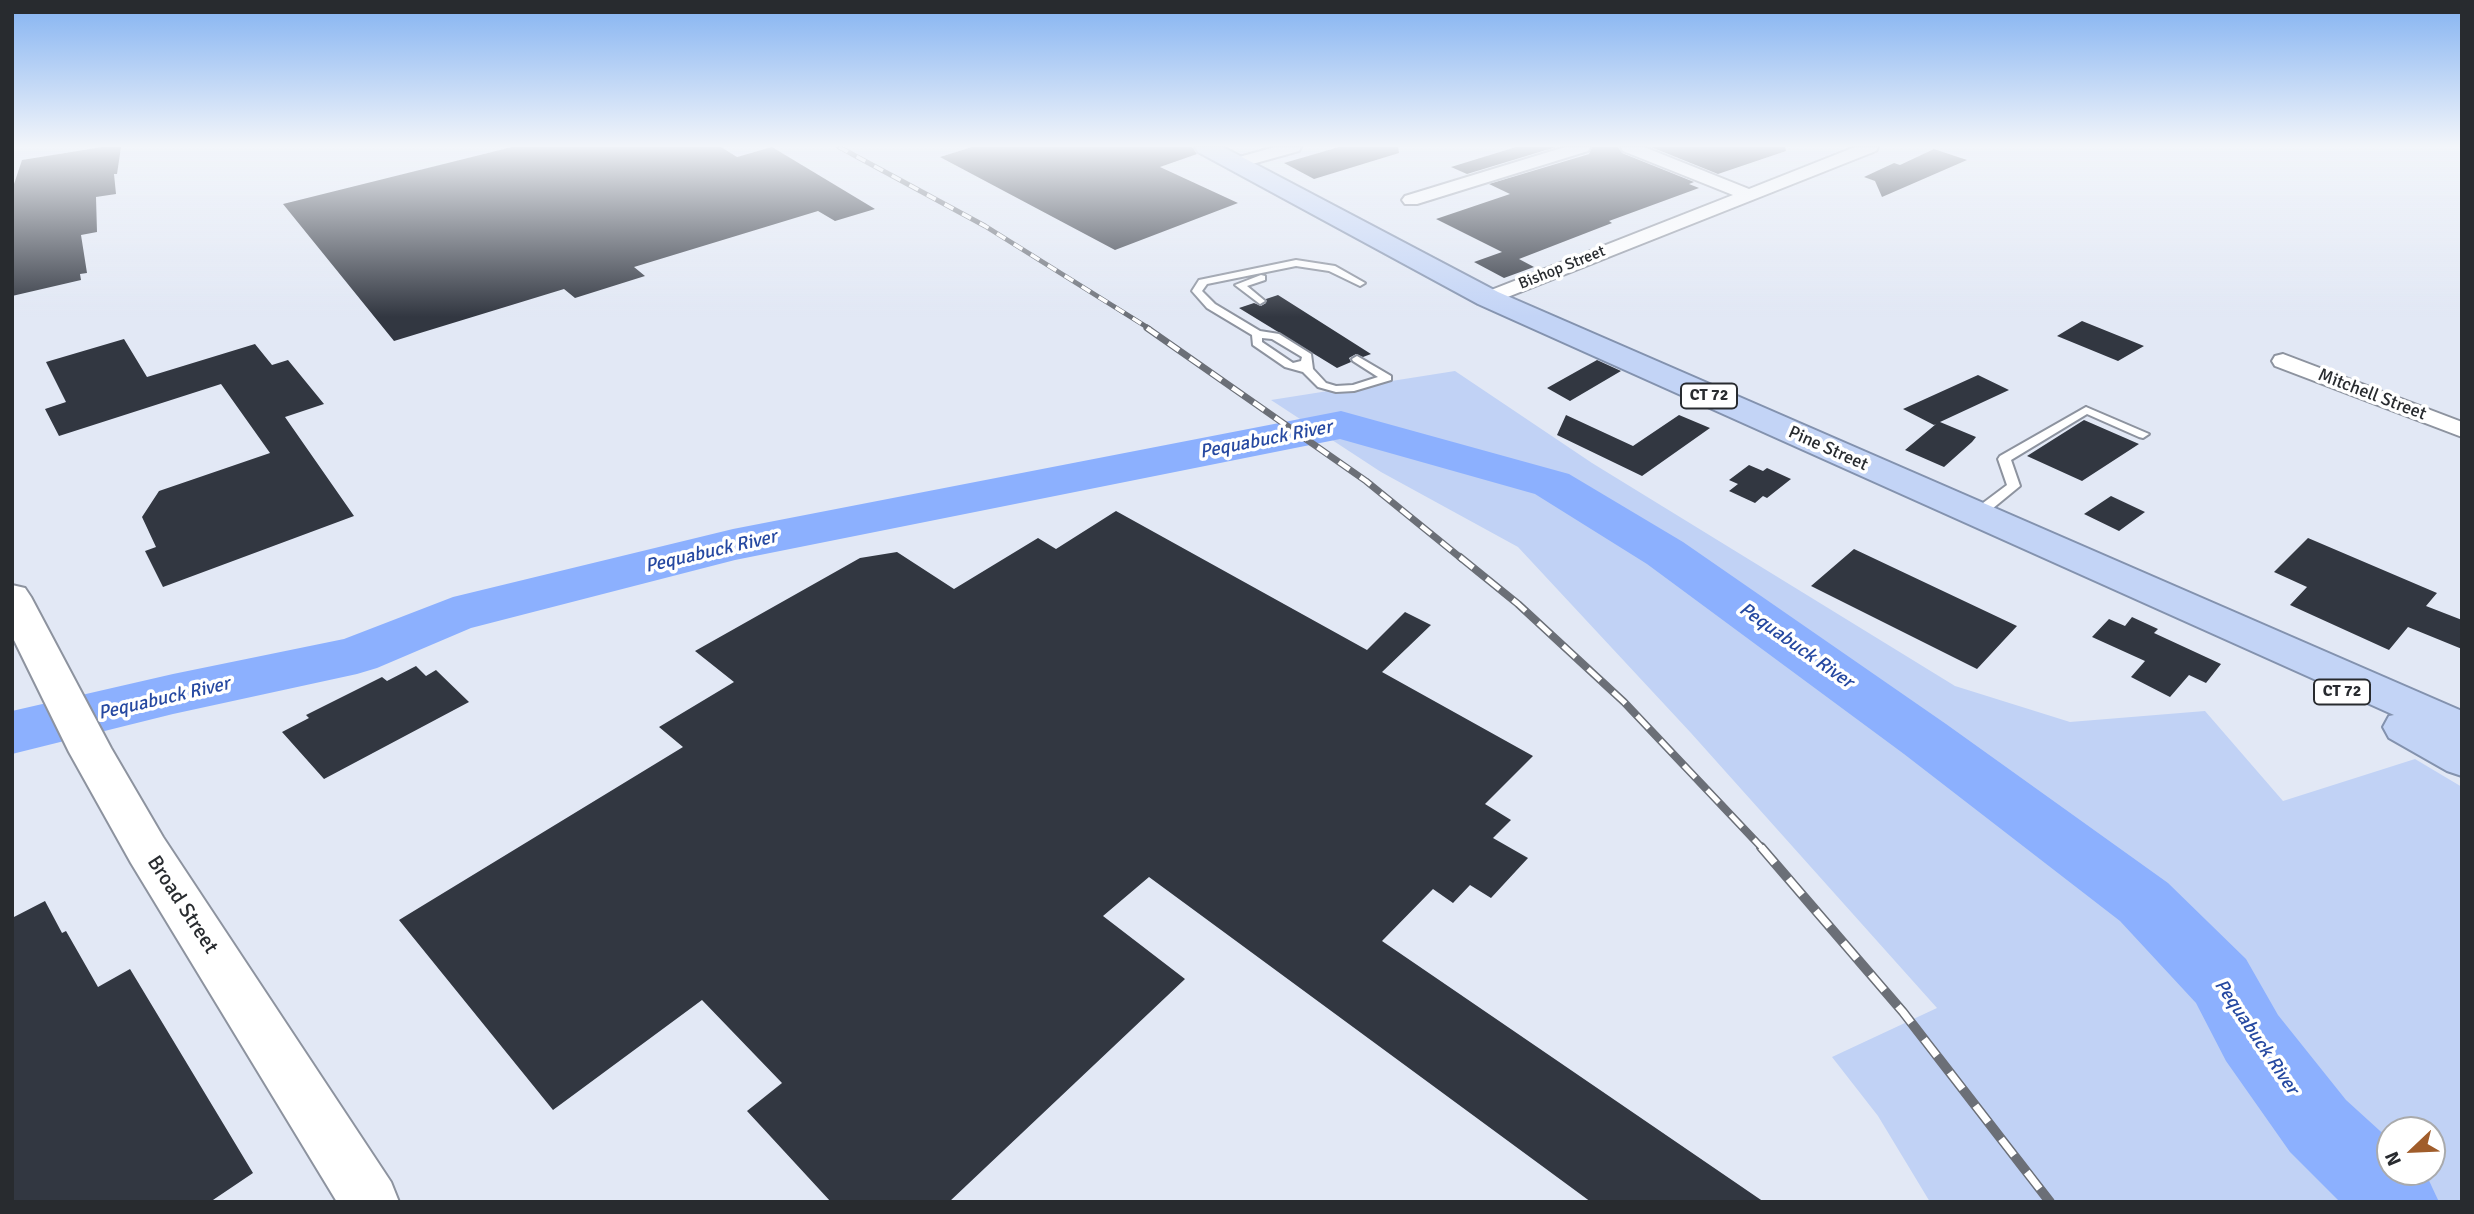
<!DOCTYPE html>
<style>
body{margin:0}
#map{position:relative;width:2474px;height:1214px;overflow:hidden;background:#e2e8f5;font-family:Signika,sans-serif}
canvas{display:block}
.frame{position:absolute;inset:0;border:14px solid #282b2f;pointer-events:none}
.north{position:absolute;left:2376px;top:1116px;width:70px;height:70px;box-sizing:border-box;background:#fff;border:2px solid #a9aaac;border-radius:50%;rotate:247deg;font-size:19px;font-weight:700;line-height:28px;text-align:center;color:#282b2f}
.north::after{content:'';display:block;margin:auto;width:24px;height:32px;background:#a05d2b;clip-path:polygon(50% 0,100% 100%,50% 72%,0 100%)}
</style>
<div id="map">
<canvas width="2474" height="1214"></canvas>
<div class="frame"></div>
<div class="north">N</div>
</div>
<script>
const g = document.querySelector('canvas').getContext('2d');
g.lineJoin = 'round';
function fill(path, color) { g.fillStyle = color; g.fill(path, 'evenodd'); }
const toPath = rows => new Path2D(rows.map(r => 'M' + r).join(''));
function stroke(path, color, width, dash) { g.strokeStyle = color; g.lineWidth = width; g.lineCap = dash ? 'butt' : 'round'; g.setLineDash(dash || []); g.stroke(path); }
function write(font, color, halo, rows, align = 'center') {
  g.font = font + ' Signika,sans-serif'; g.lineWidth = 7; g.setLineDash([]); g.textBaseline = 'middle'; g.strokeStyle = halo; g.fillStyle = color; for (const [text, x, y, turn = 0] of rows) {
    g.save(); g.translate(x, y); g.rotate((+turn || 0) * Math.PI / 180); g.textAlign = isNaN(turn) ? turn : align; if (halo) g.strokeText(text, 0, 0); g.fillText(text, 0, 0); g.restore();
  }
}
const green = toPath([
 [1455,371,1592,463,1955,686,2070,722,2205,711,2283,801,2415,759,2462,787,2462,1202,1930,1202,1878,1116,1832,1057,1937,1008,1691,733,1518,547,1381,472,1271,400],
 [2390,1130,2432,1130,2432,1172,2390,1172]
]);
const river = toPath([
 [1341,411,1569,474,1683,542,1946,724,2168,883,2246,959,2278,1015,2346,1100,2390,1140,2390,1172,2425,1172,2439,1202,2340,1202,2290,1152,2226,1061,2196,1003,2120,921,1904,754,1647,564,1535,494,1340,439,735,560,471,628,377,668,357,674,173,714,12,754,12,711,173,674,344,639,453,597,733,529,1341,411]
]);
const building = toPath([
 [102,147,121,147,117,174,114,174,116,194,96,197,97,232,81,235,87,273,80,274,81,280,12,296,12,190,22,160],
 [512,147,721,147,737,157,772,147,875,209,835,221,818,211,634,267,645,276,575,298,564,289,394,341,283,204],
 [972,147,1192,147,1197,154,1160,167,1238,203,1115,250,940,157],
 [1339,147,1398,147,1399,153,1314,179,1284,163],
 [1516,147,1556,147,1467,174,1451,167],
 [1592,147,1618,147,1622,153,1694,182,1689,184,1699,188,1609,221,1612,223,1519,259,1534,267,1504,278,1474,262,1502,252,1436,219,1510,194,1489,184,1589,154],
 [1651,147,1785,147,1786,151,1718,174],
 [1934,149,1967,160,1882,197,1875,181,1864,177,1894,163,1900,165],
 [1278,295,1371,354,1363,357,1356,354,1349,358,1351,362,1337,368,1239,308,1254,303,1261,306,1266,303,1266,299],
 [2082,321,2144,346,2118,361,2057,336],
 [124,339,147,377,255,344,272,365,288,360,324,404,285,417,354,516,163,587,145,551,156,547,142,517,159,491,270,453,221,384,59,436,45,409,66,402,46,362],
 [1597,360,1621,371,1570,401,1547,388],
 [1978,375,2009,390,1940,422,1976,437,1972,442,1944,467,1905,450,1936,424,1934,425,1903,409],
 [1566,415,1633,446,1679,415,1710,428,1642,476,1557,435],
 [2084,420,2139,444,2082,481,2027,456],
 [1749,465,1763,471,1767,468,1791,479,1767,498,1763,496,1755,503,1729,491,1738,484,1729,480],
 [2111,496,2145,512,2119,531,2084,514],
 [1116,511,1367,650,1405,612,1431,625,1382,672,1533,756,1485,804,1511,820,1493,838,1528,858,1491,898,1470,885,1453,903,1433,889,1382,941,1764,1202,1591,1202,1149,877,1103,916,1185,979,949,1202,831,1202,747,1111,782,1083,702,1000,553,1110,399,920,683,747,659,727,734,682,695,651,860,558,897,552,954,589,1038,538,1056,549],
 [2308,538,2437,593,2426,606,2462,620,2462,649,2408,627,2389,650,2290,605,2307,587,2274,572],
 [1854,549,2017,626,1977,669,1811,586],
 [2132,617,2158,629,2154,633,2221,664,2206,683,2189,675,2170,697,2131,677,2145,661,2092,637,2109,619,2125,626],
 [416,666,426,676,436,670,469,702,324,779,282,732,309,718,306,715,382,677,387,681],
 [45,901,62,933,66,931,98,987,130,969,253,1173,210,1202,12,1202,12,918]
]);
const service = toPath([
 [1296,260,1335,266,1365,283,1360,286,1329,271,1296,266,1207,284,1202,291,1215,304,1260,331,1279,334,1311,354,1313,369,1326,383,1336,386,1353,385,1378,377,1353,361,1352,359,1357,356,1391,376,1391,380,1354,391,1336,392,1318,387,1303,372,1285,367,1253,345,1252,335,1207,308,1192,291,1199,280,1296,260],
 [1262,338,1272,339,1302,357,1301,361,1293,363,1262,342,1262,338],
 [1261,275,1265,276,1265,280,1247,286,1265,301,1260,304,1235,285,1261,275],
 [2086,407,2149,434,2143,438,2139,437,2087,414,2011,460,2020,486,1981,518,1971,518,1970,515,1971,512,2007,485,1998,459,2000,456,2086,407]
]);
const minor = toPath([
 [1275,147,1301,147,1299,151,1238,168,1229,163,1232,159,1275,147],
 [1565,147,1590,147,1588,151,1417,204,1405,204,1402,200,1405,196,1565,147],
 [1621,147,1644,147,1749,189,1855,147,1878,147,1876,151,1495,302,1481,302,1478,298,1481,294,1733,195,1623,151,1621,147],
 [2283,354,2462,422,2462,437,2275,366,2272,361,2275,356,2283,354]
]);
const secondary = toPath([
 [12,585,25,588,31,597,111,748,163,837,391,1182,399,1202,337,1202,131,863,69,752,12,636,12,585]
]);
const trunk = toPath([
 [1195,147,1223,147,1498,292,2462,711,2462,776,2447,771,2389,738,2383,727,2389,716,2394,715,1478,304,1198,152,1195,147]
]);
const railFar3 = toPath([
 [839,147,985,226,1150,329]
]);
const railFar2 = toPath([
 [1147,328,1366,481,1462,559]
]);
const railFar1 = toPath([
 [1460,557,1518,604,1624,702,1763,849]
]);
const rail = toPath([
 [1761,847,1903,1012,2050,1202]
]);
const farStreetnames = [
 ["Bishop Street",1562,268,-22]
];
const shields = [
 [1709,396,56],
 [2342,692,56]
];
const shieldNames = [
 ["CT 72",1709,396],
 ["CT 72",2342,692]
];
const streetNames = [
 ["Mitchell Street",2372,395,21],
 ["Pine Street",1828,449,24]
];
const waterNames = [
 ["Pequabuck River",1266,440,-11],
 ["Pequabuck River",711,552,-13],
 ["Pequabuck River",1796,646,35],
 ["Pequabuck River",164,699,-13],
 ["Pequabuck River",2256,1037,56]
];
const nearStreetnames = [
 ["Broad Street",182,905,57]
];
fill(green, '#c1d2f5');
fill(river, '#8cb0fe');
fill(building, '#323741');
stroke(service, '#8d939f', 4);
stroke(minor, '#8d939f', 4);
stroke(secondary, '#8d939f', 4);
stroke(trunk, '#8392ae', 4);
fill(service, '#fff');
fill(minor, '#fff');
fill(secondary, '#fff');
fill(trunk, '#c3d4f6');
stroke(railFar3, '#6b6f77', 5);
stroke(railFar2, '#6b6f77', 7);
stroke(railFar1, '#6b6f77', 8);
stroke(rail, '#6b6f77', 10);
stroke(railFar3, '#fff', 3.5, [10]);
stroke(railFar2, '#fff', 4.5, [13]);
stroke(railFar1, '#fff', 5, [17]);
stroke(rail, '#fff', 7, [21]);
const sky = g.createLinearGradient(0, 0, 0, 317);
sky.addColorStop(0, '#83b2f1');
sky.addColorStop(0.46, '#f2f5fa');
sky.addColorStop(1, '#f2f5fa00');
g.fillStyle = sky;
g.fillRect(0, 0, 2474, 317);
write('16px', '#282b2f', '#fff', farStreetnames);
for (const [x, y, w] of shields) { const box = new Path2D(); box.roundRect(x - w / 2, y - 12.5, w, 25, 5); g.fillStyle = '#fff'; g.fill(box); stroke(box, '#282b2f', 2); }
write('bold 16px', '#282b2f', null, shieldNames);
write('18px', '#282b2f', '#fff', streetNames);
write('italic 19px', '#2649a1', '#fff', waterNames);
write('21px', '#282b2f', '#fff', nearStreetnames);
</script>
